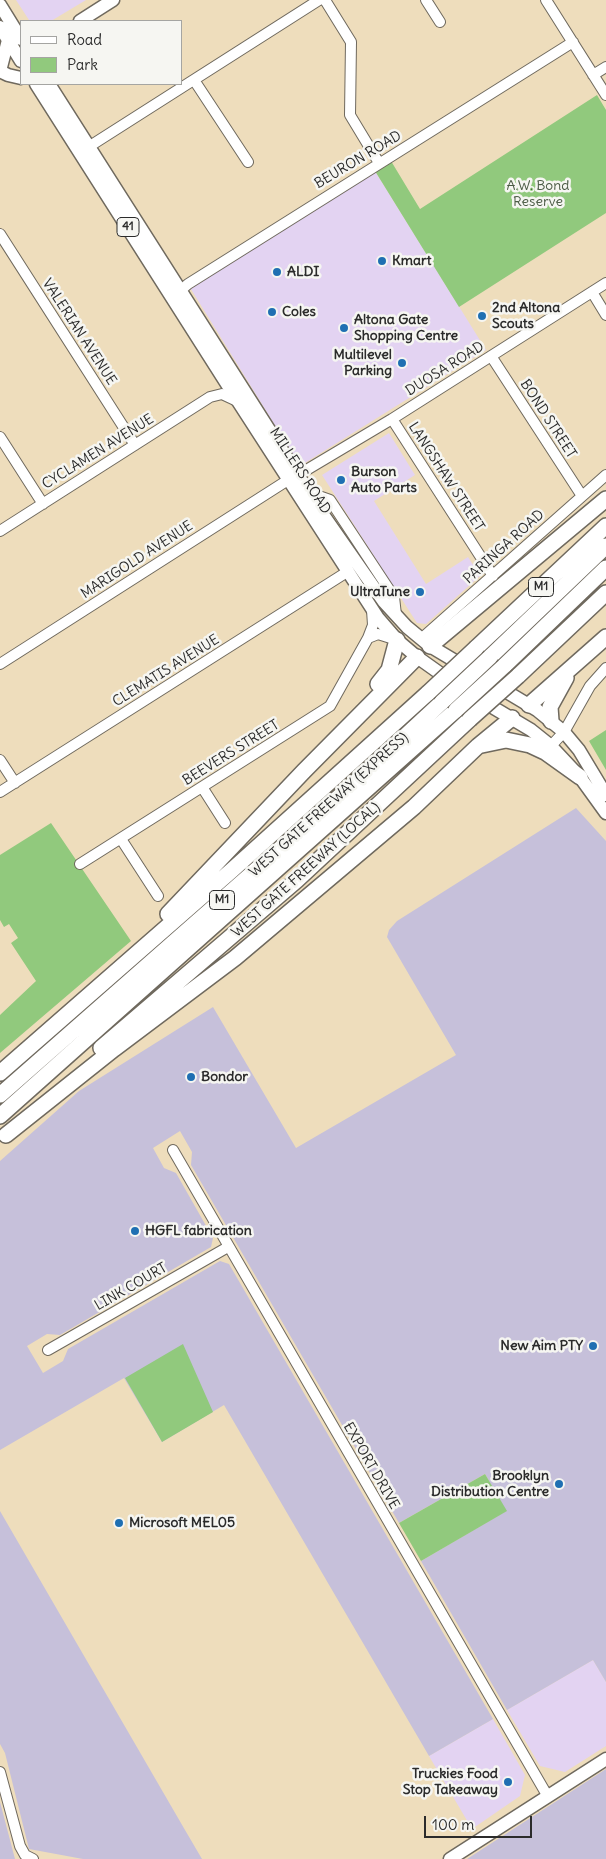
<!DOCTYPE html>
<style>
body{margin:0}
#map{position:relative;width:606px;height:1859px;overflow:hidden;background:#eeddbc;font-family:Delius,sans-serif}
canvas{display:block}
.legend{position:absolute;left:20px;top:20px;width:162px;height:65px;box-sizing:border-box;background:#f6f6f2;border:1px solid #a5a5a2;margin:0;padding:6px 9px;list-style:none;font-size:15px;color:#2b2b2b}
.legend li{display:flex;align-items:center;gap:10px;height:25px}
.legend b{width:25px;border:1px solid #a5a5a2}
.scale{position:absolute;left:424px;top:1816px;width:108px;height:22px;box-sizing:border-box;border:2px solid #2b2b2b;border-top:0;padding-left:6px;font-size:15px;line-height:18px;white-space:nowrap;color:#2b2b2b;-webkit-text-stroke:4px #f6f6f2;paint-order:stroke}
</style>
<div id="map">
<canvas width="606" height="1859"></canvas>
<ul class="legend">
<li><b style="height:6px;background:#fff"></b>Road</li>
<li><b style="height:14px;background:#91c97d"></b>Park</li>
</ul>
<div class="scale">100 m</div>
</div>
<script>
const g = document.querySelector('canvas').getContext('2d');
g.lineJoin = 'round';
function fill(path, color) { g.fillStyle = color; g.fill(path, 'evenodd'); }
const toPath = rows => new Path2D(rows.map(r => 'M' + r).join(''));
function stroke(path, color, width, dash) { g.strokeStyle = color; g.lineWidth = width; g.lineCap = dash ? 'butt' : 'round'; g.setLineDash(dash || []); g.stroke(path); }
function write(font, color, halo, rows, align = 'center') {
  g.font = font + ' Delius,sans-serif'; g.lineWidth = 5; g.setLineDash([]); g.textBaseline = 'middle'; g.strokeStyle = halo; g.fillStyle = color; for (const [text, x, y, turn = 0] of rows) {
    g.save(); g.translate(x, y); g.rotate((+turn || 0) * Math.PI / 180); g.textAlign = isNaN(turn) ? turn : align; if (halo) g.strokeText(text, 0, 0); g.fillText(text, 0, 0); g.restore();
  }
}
const built = toPath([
 [16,0,86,0,51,21,29,20],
 [375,171,486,350,300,466,189,286],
 [389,433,415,475,374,501,426,584,468,557,480,576,426,624,417,623,322,475],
 [593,1660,606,1682,606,1746,565,1772,540,1766,507,1710],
 [493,1719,525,1775,520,1796,472,1829,429,1756]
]);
const industrial = toPath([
 [576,808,606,841,606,1682,593,1660,507,1710,421,1561,506,1511,485,1474,399,1523,191,1165,192,1152,180,1131,153,1148,164,1168,176,1173,213,1238,211,1247,60,1335,47,1334,27,1346,43,1373,63,1361,68,1349,220,1261,229,1264,493,1719,429,1756,224,1405,162,1442,124,1378,0,1450,0,1161,79,1091,213,1007,296,1148,456,1055,387,937,389,930,397,921],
 [0,1511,185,1830,202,1859,83,1859,29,1849,5,1753,0,1744],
 [606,1769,606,1859,467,1859],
 [0,1802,15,1859,0,1859]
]);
const green = toPath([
 [597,95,606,110,606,213,459,307,375,171,391,161,420,209],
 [606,730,606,770,589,741],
 [51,823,131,941,0,1053,0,1015,36,981,11,943,18,938,9,924,4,927,0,920,0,855],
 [183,1344,213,1412,162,1442,125,1378],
 [485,1474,507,1511,421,1561,399,1523]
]);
const minor = toPath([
 [325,0,351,42,350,115,379,163],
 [426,0,440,22],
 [546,0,606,95],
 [593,75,606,67],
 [194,80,248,162],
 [90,146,319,0],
 [0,234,135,445],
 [592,292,606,315],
 [180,297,181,290,188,284,573,42],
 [491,356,582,496],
 [392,419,493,576],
 [0,437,43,504],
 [298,475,392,419,606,283],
 [310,493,330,500,394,597,396,615],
 [0,531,210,397,222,394,237,401],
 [368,638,378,634,397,640],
 [421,639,606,475],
 [0,664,288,480],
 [547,750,564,732,590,686,606,668],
 [0,760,15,783],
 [202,787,225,823],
 [0,792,347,572],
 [121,839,158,896],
 [80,864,330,706,368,638,373,625,372,610],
 [173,1150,547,1795],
 [48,1350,228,1247],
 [0,1772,20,1846,25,1855,33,1859]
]);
const major = toPath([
 [0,5,21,39],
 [80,21,113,0],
 [0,27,21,61],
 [0,71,8,40],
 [0,71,8,75,21,78],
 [36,84,232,392,378,618,397,640,417,657,462,689,531,730,551,746,580,777,606,813],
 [49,84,324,516,384,602,407,627,430,646,537,710,564,732,579,750,606,795],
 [450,1859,606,1759]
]);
const highway = toPath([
 [430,646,606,499],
 [476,648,606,526],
 [490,657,606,546],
 [504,666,606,568],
 [518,676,606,593],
 [378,684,389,670,397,640],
 [529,705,606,637],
 [551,721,550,707,566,678],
 [482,745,506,740,530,745,545,752,580,777],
 [168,914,304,771,417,657],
 [101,1048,297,880,470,719],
 [0,1073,231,871,428,693],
 [0,1095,348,789,442,702],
 [0,1116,456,710],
 [6,1135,114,1049,235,958,414,807,478,746,512,718]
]);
const highwayBridge = toPath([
 [428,693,476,648],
 [442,702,490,657],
 [456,710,504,666],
 [470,719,518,676]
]);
const markers = [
 [382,261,5,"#1f6fb2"],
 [277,272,5,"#1f6fb2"],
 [272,312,5,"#1f6fb2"],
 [482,316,5,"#1f6fb2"],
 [344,328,5,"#1f6fb2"],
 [402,363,5,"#1f6fb2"],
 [341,480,5,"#1f6fb2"],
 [420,592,5,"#1f6fb2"],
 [191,1077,5,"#1f6fb2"],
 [135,1231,5,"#1f6fb2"],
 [593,1346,5,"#1f6fb2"],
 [559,1484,5,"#1f6fb2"],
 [119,1523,5,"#1f6fb2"],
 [508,1782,5,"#1f6fb2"]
];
const shields = [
 [128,227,22],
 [541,587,25],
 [222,900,25]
];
const shieldNames = [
 ["41",128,227],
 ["M1",541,587],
 ["M1",222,900]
];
const streetNames = [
 ["BEURON ROAD",358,160,-31],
 ["VALERIAN AVENUE",79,332,57],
 ["DUOSA ROAD",445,369,-32],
 ["BOND STREET",548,419,57],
 ["CYCLAMEN AVENUE",98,452,-32],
 ["MILLERS ROAD",300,471,57],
 ["LANGSHAW STREET",446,477,57],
 ["PARINGA ROAD",504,547,-42],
 ["MARIGOLD AVENUE",137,560,-33],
 ["CLEMATIS AVENUE",166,671,-32],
 ["BEEVERS STREET",231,753,-32],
 ["WEST GATE FREEWAY (EXPRESS)",329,805,-42],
 ["WEST GATE FREEWAY (LOCAL)",306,870,-42],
 ["LINK COURT",131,1287,-30],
 ["EXPORT DRIVE",371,1466,60]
];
const parkNames = [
 ["A.W. Bond",538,186],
 ["Reserve",538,202]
];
const poiNames = [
 ["Kmart",392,261],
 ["ALDI",287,272],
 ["2nd Altona",492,308],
 ["Scouts",492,324],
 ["Coles",282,312],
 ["Altona Gate",354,320],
 ["Shopping Centre",354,336],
 ["Multilevel",392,355,"right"],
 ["Parking",392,371,"right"],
 ["Burson",351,472],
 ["Auto Parts",351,488],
 ["UltraTune",410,592,"right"],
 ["Bondor",201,1077],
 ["HGFL fabrication",145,1231],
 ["New Aim PTY",583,1346,"right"],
 ["Brooklyn",549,1476,"right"],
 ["Distribution Centre",549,1492,"right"],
 ["Microsoft MEL05",129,1523],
 ["Truckies Food",498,1774,"right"],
 ["Stop Takeaway",498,1790,"right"]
];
fill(built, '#e3d3f2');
fill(industrial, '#c6c0da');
fill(green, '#91c97d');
stroke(minor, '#6f695e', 12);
stroke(major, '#6f695e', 15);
stroke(highway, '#6f695e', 18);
stroke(minor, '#fff', 10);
stroke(major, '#fff', 12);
stroke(highway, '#fff', 15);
stroke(highwayBridge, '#6f695e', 18, []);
stroke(highwayBridge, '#fff', 15);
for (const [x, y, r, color] of markers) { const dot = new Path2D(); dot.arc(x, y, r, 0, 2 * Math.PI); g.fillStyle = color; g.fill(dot); stroke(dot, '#f6f6f2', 2); }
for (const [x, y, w] of shields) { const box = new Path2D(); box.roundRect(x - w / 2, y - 9.5, w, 19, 4); g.fillStyle = '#f6f6f2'; g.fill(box); stroke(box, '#2b2b2b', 1); }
write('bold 12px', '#2b2b2b', null, shieldNames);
write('14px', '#2b2b2b', '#f6f6f2', streetNames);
write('14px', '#4a5a44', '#f6f6f2', parkNames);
write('bold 14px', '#2b2b2b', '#f6f6f2', poiNames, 'left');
</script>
